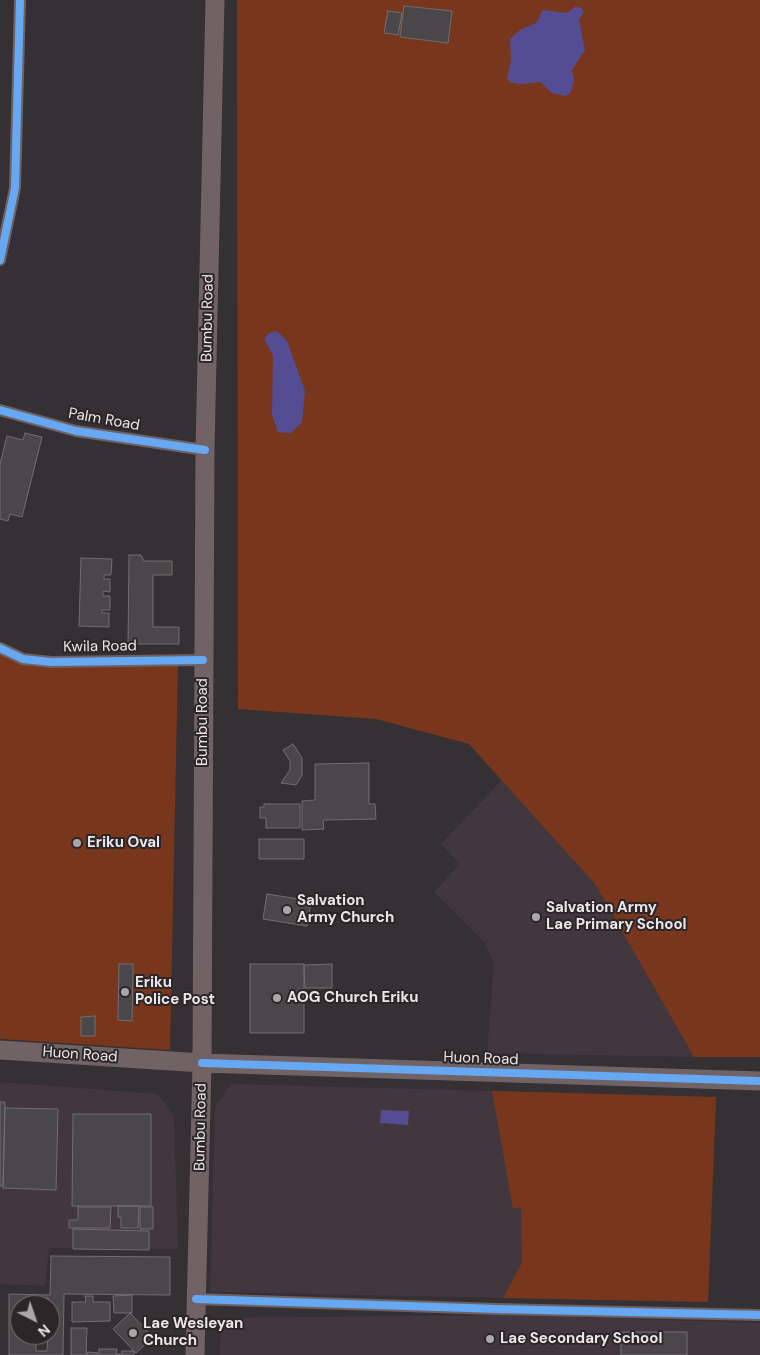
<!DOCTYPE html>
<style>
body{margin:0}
#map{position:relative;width:760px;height:1355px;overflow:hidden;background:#353033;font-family:"DM Sans",sans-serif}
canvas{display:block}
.north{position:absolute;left:10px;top:1295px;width:50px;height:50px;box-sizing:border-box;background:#2c2629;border:1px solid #787376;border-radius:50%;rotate:139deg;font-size:14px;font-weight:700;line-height:20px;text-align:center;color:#ebe6e9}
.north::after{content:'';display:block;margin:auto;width:18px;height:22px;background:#aba6a9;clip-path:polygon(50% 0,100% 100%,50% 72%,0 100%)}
</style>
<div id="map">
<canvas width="760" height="1355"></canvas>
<div class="north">N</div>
</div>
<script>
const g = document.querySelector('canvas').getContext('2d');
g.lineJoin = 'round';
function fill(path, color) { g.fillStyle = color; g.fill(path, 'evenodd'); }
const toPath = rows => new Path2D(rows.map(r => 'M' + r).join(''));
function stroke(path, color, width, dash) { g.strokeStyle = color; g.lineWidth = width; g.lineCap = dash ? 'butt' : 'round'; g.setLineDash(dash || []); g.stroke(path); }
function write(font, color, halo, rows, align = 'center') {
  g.font = font + ' "DM Sans",sans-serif'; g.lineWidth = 4; g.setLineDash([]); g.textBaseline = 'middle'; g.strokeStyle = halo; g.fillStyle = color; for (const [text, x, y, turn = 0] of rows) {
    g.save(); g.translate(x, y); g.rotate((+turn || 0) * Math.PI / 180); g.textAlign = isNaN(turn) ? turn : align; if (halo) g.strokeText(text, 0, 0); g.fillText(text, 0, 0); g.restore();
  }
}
const built = toPath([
 [503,779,595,884,694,1057,487,1053,494,963,484,942,434,892,460,864,441,844],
 [0,1082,158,1094,174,1117,178,1249,49,1248,45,1286,0,1284],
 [231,1084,716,1097,708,1302,210,1292,215,1107],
 [498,1315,760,1323,760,1355,220,1355,221,1318]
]);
const green = toPath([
 [237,0,760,0,760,1057,694,1057,595,884,469,744,376,719,238,709],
 [0,654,178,662,170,1050,0,1039],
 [492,1091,716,1097,708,1302,503,1298,522,1263,521,1207,513,1209]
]);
const water = toPath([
 [576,6,581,8,584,12,579,20,585,50,572,70,574,81,570,93,566,96,552,93,540,82,521,84,512,83,507,79,511,60,510,39,520,30,536,23,543,10,567,13],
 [277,331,287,341,305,391,302,422,291,433,278,432,272,415,273,355,264,339,269,333],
 [381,1110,409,1111,408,1125,380,1123]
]);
const building = toPath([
 [404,6,452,11,448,43,400,37,404,6],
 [388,11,402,13,398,35,384,33,388,11],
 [25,433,42,437,22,517,10,514,8,521,0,519,0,464,7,436,23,440,25,433],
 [129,555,141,555,144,561,172,561,172,575,153,575,153,627,179,627,179,644,128,644,129,555],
 [81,558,112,559,111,575,104,575,104,579,110,579,110,592,103,591,103,596,110,596,110,610,102,610,102,613,109,613,109,627,79,626,81,558],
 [293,744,302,758,302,775,296,785,281,783,290,770,290,761,283,750,293,744],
 [369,763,369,804,375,804,376,819,323,820,324,829,302,830,302,801,315,800,315,764,369,763],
 [264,804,300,804,300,828,266,828,266,818,260,818,260,807,264,807,264,804],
 [259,839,304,839,304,859,259,859,259,839],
 [267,894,311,901,307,926,263,919,267,894],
 [119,964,133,964,132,1021,118,1020,119,964],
 [250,964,304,964,304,1033,250,1033,250,964],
 [332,964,332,988,305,988,304,965,332,964],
 [95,1016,95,1036,81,1036,81,1017,95,1016],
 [0,1102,5,1102,3,1186,0,1186,0,1102],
 [5,1108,58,1109,56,1190,3,1188,5,1108],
 [73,1114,151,1114,151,1206,72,1206,73,1114],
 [118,1206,139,1206,138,1228,121,1228,121,1217,118,1217,118,1206],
 [78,1207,111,1207,110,1228,69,1228,69,1220,78,1220,78,1207],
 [140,1207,153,1207,153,1229,140,1229,140,1207],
 [73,1229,149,1231,149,1250,73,1249,73,1229],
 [51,1256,170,1257,170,1295,64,1294,63,1355,9,1355,9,1294,50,1295,51,1256],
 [37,1298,48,1298,48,1305,50,1305,47,1351,36,1351,36,1335,20,1335,20,1305,37,1305,37,1298],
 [132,1295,132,1313,114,1313,113,1296,132,1295],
 [85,1296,93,1296,93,1302,110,1302,110,1321,72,1322,72,1302,86,1302,85,1296],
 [130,1313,153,1337,136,1353,113,1329,130,1313],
 [71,1328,87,1328,86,1355,71,1355,71,1328],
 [621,1332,687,1332,687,1355,621,1355,621,1332],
 [99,1349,117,1349,116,1354,122,1354,122,1351,134,1351,134,1355,87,1355,87,1352,99,1353,99,1349]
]);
const street = toPath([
 [0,260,15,188,20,0],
 [0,410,76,431,205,450],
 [0,648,23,659,51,662,203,660],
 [196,1299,497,1309,760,1315]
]);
const secondary = toPath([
 [0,1050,202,1063,760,1081],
 [195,1355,202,1063,205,450,215,0]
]);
const cycleway = toPath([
 [0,260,15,188,20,0],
 [0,410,76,431,205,450],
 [0,648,23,659,51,662,203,660],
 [202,1063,760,1081],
 [196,1299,497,1309,760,1315]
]);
const markers = [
 [77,843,5,"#aba6a9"],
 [287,910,5,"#aba6a9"],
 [536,917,5,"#aba6a9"],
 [125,992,5,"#aba6a9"],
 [277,998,5,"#aba6a9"],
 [133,1333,5,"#aba6a9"],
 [490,1339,5,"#aba6a9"]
];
const streetNames = [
 ["Bumbu Road",208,318,-89],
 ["Palm Road",104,420,10],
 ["Kwila Road",100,647,-1],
 ["Bumbu Road",203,722,-90],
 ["Huon Road",80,1055,4],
 ["Huon Road",481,1059,2],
 ["Bumbu Road",201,1127,-89]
];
const poiNames = [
 ["Eriku Oval",87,843],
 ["Salvation",297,901],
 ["Army Church",297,918],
 ["Salvation Army",546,908],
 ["Lae Primary School",546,925],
 ["Eriku",135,983],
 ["Police Post",135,1000],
 ["AOG Church Eriku",287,998],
 ["Lae Wesleyan",143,1324],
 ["Church",143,1341],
 ["Lae Secondary School",500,1339]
];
fill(built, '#42373e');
fill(green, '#78371c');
fill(water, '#544d93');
fill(building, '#494749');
stroke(building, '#706e70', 1);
stroke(street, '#6f6163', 12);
stroke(secondary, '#716365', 19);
stroke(cycleway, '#66a8f1', 8);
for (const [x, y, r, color] of markers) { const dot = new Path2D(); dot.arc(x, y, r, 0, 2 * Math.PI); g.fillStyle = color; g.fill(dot); stroke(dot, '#2c2629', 2); }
write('15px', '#ebe6e9', '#2c2629', streetNames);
write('bold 15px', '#ebe6e9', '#2c2629', poiNames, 'left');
</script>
